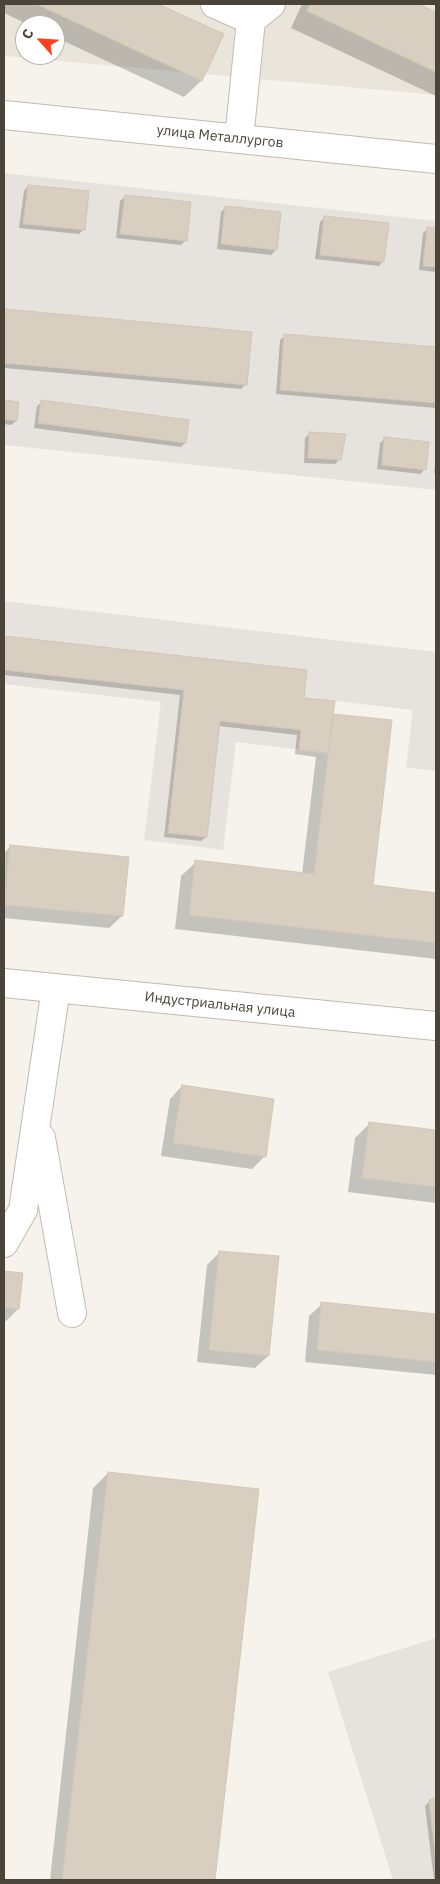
<!DOCTYPE html>
<meta charset="utf-8">
<style>
body{margin:0}
#map{position:relative;width:440px;height:1884px;overflow:hidden;background:#f6f3ec;font-family:"IBM Plex Sans",sans-serif}
canvas{display:block}
.frame{position:absolute;inset:0;border:5px solid #4b4439;pointer-events:none}
.north{position:absolute;left:15px;top:15px;width:50px;height:50px;box-sizing:border-box;background:#fff;border:1px solid #b7b4b0;border-radius:50%;rotate:296deg;font-size:14px;font-weight:700;line-height:20px;text-align:center;color:#4b4439}
.north::after{content:'';display:block;margin:auto;width:18px;height:22px;background:#fc3f1d;clip-path:polygon(50% 0,100% 100%,50% 72%,0 100%)}
</style>
<div id="map">
<canvas width="440" height="1884"></canvas>
<div class="frame"></div>
<div class="north">С</div>
</div>
<script>
const g = document.querySelector('canvas').getContext('2d');
g.lineJoin = 'round';
function fill(path, color) { g.fillStyle = color; g.fill(path, 'evenodd'); }
const toPath = rows => new Path2D(rows.map(r => 'M' + r).join(''));
function stroke(path, color, width, dash) { g.strokeStyle = color; g.lineWidth = width; g.lineCap = dash ? 'butt' : 'round'; g.setLineDash(dash || []); g.stroke(path); }
function write(font, color, halo, rows, align = 'center') {
  g.font = font + ' "IBM Plex Sans",sans-serif'; g.lineWidth = 4; g.setLineDash([]); g.textBaseline = 'middle'; g.strokeStyle = halo; g.fillStyle = color; for (const [text, x, y, turn = 0] of rows) {
    g.save(); g.translate(x, y); g.rotate((+turn || 0) * Math.PI / 180); g.textAlign = isNaN(turn) ? turn : align; if (halo) g.strokeText(text, 0, 0); g.fillText(text, 0, 0); g.restore();
  }
}
const residential = toPath([
 [4,4,436,4,436,95,4,56],
 [25,25,55,25,55,55,25,55]
]);
const industrial = toPath([
 [4,173,436,221,436,490,4,445],
 [4,601,436,652,436,771,406,767,413,710,335,701,328,753,236,742,223,850,144,840,161,702,4,684],
 [436,1638,436,1880,393,1880,328,1672]
]);
const shadow = toPath([
 [4,4,155,4,222,35,201,81,184,97,55,37,55,25,29,25,4,13],
 [302,4,415,4,436,14,436,96,291,28],
 [28,186,84,229,79,234,19,228,24,191],
 [125,197,186,240,181,245,116,238,120,201],
 [226,207,276,250,271,255,217,249,221,212],
 [324,218,383,261,379,266,315,259,320,222],
 [428,229,436,229,436,272,419,270,423,233],
 [4,311,250,333,245,385,241,389,4,368],
 [285,336,436,348,436,408,276,394,280,340],
 [4,401,18,403,16,421,11,425,4,424],
 [42,402,185,443,181,447,34,428,37,406],
 [310,433,340,459,335,464,304,463,305,438],
 [385,438,425,469,420,474,377,469,380,443],
 [436,456,436,474,434,473],
 [4,637,306,672,303,699,332,715,371,886,436,894,436,959,175,929,181,876,196,862,302,874,316,757,295,754,297,735,219,726,206,837,201,841,164,837,180,695,4,675],
 [10,847,122,916,109,928,4,918,4,853],
 [182,1086,273,1100,264,1157,252,1169,161,1156,170,1099],
 [370,1123,436,1131,436,1203,348,1192,355,1138],
 [220,1252,268,1356,255,1368,197,1362,207,1265],
 [4,1272,22,1274,18,1309,6,1321,4,1321],
 [322,1304,436,1315,436,1375,305,1362,309,1316],
 [108,1473,257,1490,214,1880,50,1880,93,1488],
 [436,1799,436,1880,434,1880,425,1806,430,1801]
]);
const building = toPath([
 [36,4,158,4,224,34,202,81,36,4],
 [310,4,418,4,436,12,436,72,307,11,310,4],
 [28,185,89,191,85,230,23,224,28,185],
 [125,195,191,202,187,241,120,234,125,195],
 [225,206,281,212,277,250,221,244,225,206],
 [324,216,389,223,384,262,320,255,324,216],
 [427,227,436,228,436,267,423,266,427,227],
 [4,309,252,332,247,385,4,363,4,309],
 [284,334,436,347,436,403,280,390,284,334],
 [4,400,19,402,17,421,4,419,4,400],
 [41,400,189,420,186,443,38,423,41,400],
 [309,432,346,434,341,460,308,458,309,432],
 [384,437,429,442,426,470,382,465,384,437],
 [4,636,307,670,304,698,335,701,328,753,299,750,301,730,220,721,207,837,168,833,184,690,4,670,4,636],
 [333,714,392,720,373,885,436,893,436,943,189,915,195,860,314,874,333,714],
 [10,845,129,857,123,916,4,905,10,845],
 [182,1085,274,1099,266,1157,173,1143,182,1085],
 [369,1122,436,1130,436,1187,362,1178,369,1122],
 [219,1251,279,1256,269,1356,209,1350,219,1251],
 [4,1271,23,1273,19,1309,4,1308,4,1271],
 [321,1302,436,1314,436,1362,317,1350,321,1302],
 [108,1472,259,1489,215,1880,62,1880,108,1472],
 [436,1798,436,1860,429,1800,436,1798]
]);
const minor = toPath([
 [215,4,251,20,271,4],
 [4,115,436,159],
 [239,139,251,20],
 [4,983,436,1026],
 [41,1138,72,1313],
 [4,1243,23,1210,56,988]
]);
const streetNames = [
 ["улица Металлургов",220,137,6],
 ["Индустриальная улица",220,1005,6]
];
fill(residential, '#eae5da');
fill(industrial, '#e6e2dd');
fill(shadow, '#0003');
fill(building, '#d8cfc1');
stroke(building, '#d3c7b4', 1);
stroke(minor, '#c2bbae', 30);
stroke(minor, '#fff', 28);
write('14px', '#4b4439', '#fff', streetNames);
</script>
